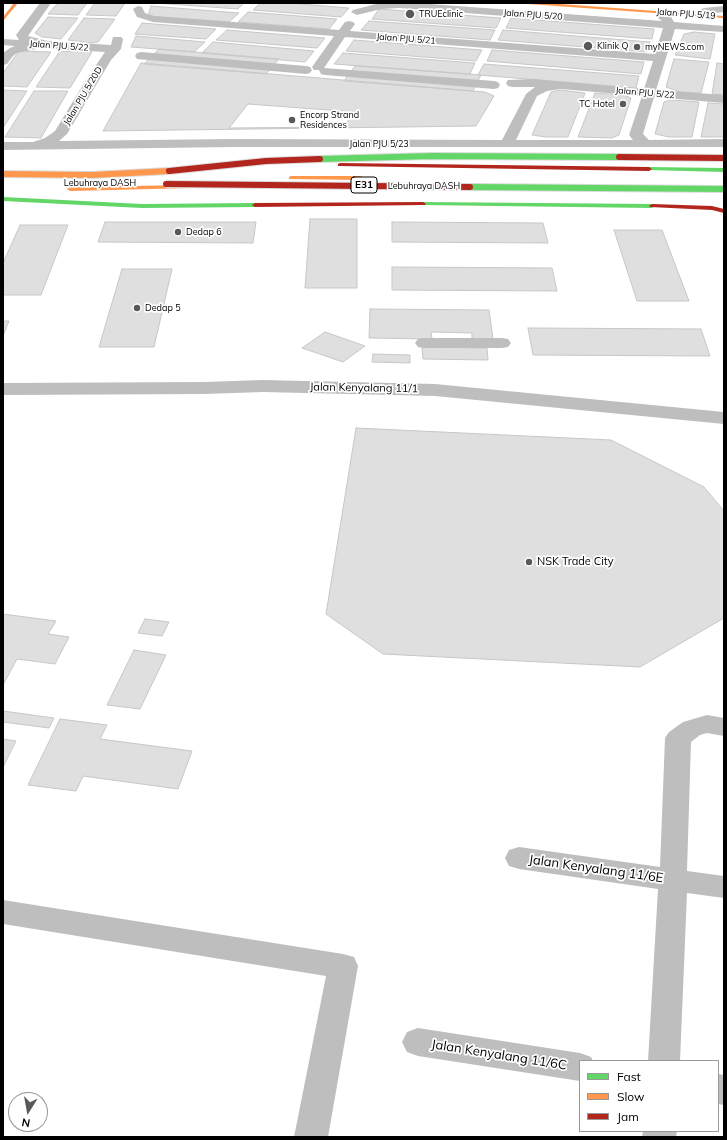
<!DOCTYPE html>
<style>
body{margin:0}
#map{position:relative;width:727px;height:1140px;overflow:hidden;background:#fff;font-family:Mulish,sans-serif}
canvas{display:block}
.frame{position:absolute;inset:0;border:4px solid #000;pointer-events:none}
.legend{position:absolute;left:579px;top:1060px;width:140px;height:72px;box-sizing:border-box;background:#fff;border:1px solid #999;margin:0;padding:5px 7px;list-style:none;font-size:12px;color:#000}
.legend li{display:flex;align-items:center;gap:8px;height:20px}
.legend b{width:20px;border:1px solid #999}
.north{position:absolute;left:8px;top:1092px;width:40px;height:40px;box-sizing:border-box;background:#fff;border:1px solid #999;border-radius:50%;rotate:191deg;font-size:11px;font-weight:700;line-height:16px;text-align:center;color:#000}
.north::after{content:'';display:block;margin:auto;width:14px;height:18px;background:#595959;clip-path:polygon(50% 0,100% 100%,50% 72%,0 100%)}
</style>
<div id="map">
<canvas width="727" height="1140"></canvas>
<div class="frame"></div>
<ul class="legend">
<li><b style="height:5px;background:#63d668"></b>Fast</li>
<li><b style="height:5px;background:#ff974d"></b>Slow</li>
<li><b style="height:5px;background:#b3261e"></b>Jam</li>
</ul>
<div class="north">N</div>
</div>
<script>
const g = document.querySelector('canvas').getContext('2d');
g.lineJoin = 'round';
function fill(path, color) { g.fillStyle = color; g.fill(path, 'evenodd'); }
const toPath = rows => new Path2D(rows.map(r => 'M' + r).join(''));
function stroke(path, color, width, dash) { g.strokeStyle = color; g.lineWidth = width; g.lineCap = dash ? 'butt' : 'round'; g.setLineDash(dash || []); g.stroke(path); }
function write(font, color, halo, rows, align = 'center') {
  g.font = font + ' Mulish,sans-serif'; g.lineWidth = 3.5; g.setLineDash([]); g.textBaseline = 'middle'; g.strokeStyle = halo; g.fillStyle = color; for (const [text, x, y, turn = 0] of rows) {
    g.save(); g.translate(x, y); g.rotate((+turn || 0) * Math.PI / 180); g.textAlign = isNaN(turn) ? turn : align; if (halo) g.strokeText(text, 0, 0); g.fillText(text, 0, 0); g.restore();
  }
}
const building = toPath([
 [58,3,87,3,78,15,48,14,58,3],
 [95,3,125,3,116,16,86,15,95,3],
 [155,3,244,3,238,9,155,3],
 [260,3,289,3,349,8,341,17,253,10,260,3],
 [151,6,239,13,229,22,148,16,151,6],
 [379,9,501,18,496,28,372,19,379,9],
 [248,12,337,19,329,29,238,22,248,12],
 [48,17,78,18,61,39,42,37,35,33,48,17],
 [84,18,115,19,98,42,92,43,68,40,84,18],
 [511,18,654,29,652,39,506,28,511,18],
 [369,21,495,30,490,40,361,30,369,21],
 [142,23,216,29,206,39,135,34,142,23],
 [227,30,325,38,317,48,216,40,227,30],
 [503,30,650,42,647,52,498,40,503,30],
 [694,32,715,34,710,59,675,55,684,34,694,32],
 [136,36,205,42,194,52,131,47,136,36],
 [354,40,482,50,476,61,346,51,354,40],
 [213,42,314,51,305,62,202,53,213,42],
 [159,49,279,59,266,74,144,64,159,49],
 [492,50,644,62,641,74,487,61,492,50],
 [19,51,51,52,27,87,3,86,3,73,19,51],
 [60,51,92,52,70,88,36,87,60,51],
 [343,53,475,63,470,74,334,64,343,53],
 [674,59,709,62,701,93,680,92,666,87,674,59],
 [141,63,485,92,494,96,476,126,103,131,141,63],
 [717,63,724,64,724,95,712,94,717,63],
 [484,64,639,76,636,88,478,75,484,64],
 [355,66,481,75,473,91,344,81,355,66],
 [3,90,27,91,3,128,3,90],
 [560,90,585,93,568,137,546,137,532,135,551,92,560,90],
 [34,91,68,91,41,138,5,137,34,91],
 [595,93,624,95,631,98,619,135,612,138,578,137,595,93],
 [671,100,699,102,692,137,669,137,655,134,664,102,671,100],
 [708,103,724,104,724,137,701,137,708,103],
 [248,104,355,112,343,127,229,128,248,104],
 [310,219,357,219,357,288,305,288,310,219],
 [105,222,256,222,253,243,98,242,105,222],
 [392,222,543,223,548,243,392,242,392,222],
 [20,225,68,225,41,295,3,295,3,263,20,225],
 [614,230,662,230,689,301,637,301,614,230],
 [392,267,552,268,557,291,392,290,392,267],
 [122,269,172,269,154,347,99,347,122,269],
 [370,309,489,310,493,339,472,339,472,333,431,332,432,339,369,338,370,309],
 [3,321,9,321,3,336,3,321],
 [528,328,701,329,710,356,533,355,528,328],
 [325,332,365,346,343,362,302,348,325,332],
 [422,347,487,348,488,360,423,359,422,347],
 [373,354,410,355,410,363,372,362,373,354],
 [356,428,611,440,704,487,724,511,724,618,640,667,383,654,326,614,356,428],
 [3,614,56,621,48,634,69,637,55,664,17,659,3,685,3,614],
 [145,619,169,622,162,636,138,633,145,619],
 [134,650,166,655,140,709,107,705,134,650],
 [3,711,54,718,49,728,3,722,3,711],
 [60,719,107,725,100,739,192,751,178,789,83,776,76,791,28,785,60,719],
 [3,739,16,741,3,767,3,739]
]);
const street = toPath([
 [40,3,51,3,28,36,48,41,111,45,113,37,121,37,123,39,121,49,111,60,67,134,59,141,235,139,502,140,526,94,535,87,512,87,508,86,506,83,508,80,533,79,644,89,653,61,345,37,324,68,494,81,498,82,500,85,498,88,494,89,325,75,321,74,319,70,314,70,312,67,334,36,153,22,137,17,133,9,138,6,142,7,145,13,154,16,339,30,345,22,349,21,353,22,355,24,350,31,655,54,663,28,399,8,381,9,357,15,351,12,353,10,380,3,416,3,662,21,654,15,660,12,671,17,674,22,724,26,724,32,675,29,656,90,724,95,724,103,654,97,643,134,649,140,724,139,724,147,235,147,3,150,3,142,33,142,45,138,55,131,86,80,105,52,37,48,36,49,17,53,13,56,7,64,3,65,3,53,10,48,15,46,3,45,3,39,19,40,16,35,40,3],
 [561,89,642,96,629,135,633,140,516,140,537,96,547,91,561,89],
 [724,6,724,12,704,14,698,11,704,8,724,6],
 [141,52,306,66,310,67,312,70,310,73,306,74,137,59,135,56,137,53,141,52],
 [424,338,502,338,508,339,511,343,508,347,502,348,424,348,418,347,415,343,418,339,424,338],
 [263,380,435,384,724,412,724,424,435,396,263,392,204,394,3,395,3,383,204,382,263,380],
 [707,715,724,718,724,736,707,733,700,735,691,742,687,871,724,876,724,898,687,893,680,1061,648,1061,658,889,519,869,509,866,505,858,509,850,519,847,660,867,665,738,669,732,683,722,707,715],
 [3,900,343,954,354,957,358,966,328,1137,294,1137,326,976,3,924,3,900],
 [418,1028,580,1053,591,1057,593,1061,580,1061,580,1081,418,1056,407,1052,402,1042,407,1032,418,1028],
 [718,1074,724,1075,724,1105,718,1104,718,1074],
 [643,1131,677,1131,676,1137,642,1137,643,1131]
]);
const fast = toPath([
 [649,167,724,168,724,172,647,170,647,168,649,167],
 [3,197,142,204,255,203,258,205,255,207,142,208,3,201,3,197],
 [423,202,652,204,655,206,652,208,421,205,420,204,423,202]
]);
const slow = toPath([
 [14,3,18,3,3,21,3,17,14,3],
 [526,3,547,3,724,16,724,18,528,4,526,3],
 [291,176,361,176,364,178,361,180,289,179,289,177,291,176],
 [190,185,193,187,192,188,70,191,67,189,70,187,190,185]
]);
const jam = toPath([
 [340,163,649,167,652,169,649,171,338,166,338,164,340,163],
 [423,202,426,204,425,205,255,207,252,205,255,203,423,202],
 [652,204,712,206,724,209,724,213,712,210,650,207,649,206,652,204]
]);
const fastBridge = toPath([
 [320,159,432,156,619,157],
 [470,187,724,189]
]);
const slowBridge = toPath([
 [3,174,92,175,169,171]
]);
const jamBridge = toPath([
 [619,157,724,158],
 [169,171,266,161,320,159],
 [166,184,470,187]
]);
const markers = [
 [410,14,5,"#595959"],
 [588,46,5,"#595959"],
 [637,47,4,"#595959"],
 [623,104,4,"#595959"],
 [292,120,4,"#595959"],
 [178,232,4,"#595959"],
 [137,308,4,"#595959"],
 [529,562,4,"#595959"]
];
const farPoinames = [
 ["TRUEclinic",419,14],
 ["Klinik Q",597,46],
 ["myNEWS.com",645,47],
 ["TC Hotel",615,104,"right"],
 ["Encorp Strand",300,115],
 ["Residences",300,125],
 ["Dedap 6",186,232],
 ["Dedap 5",145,308]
];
const farStreetnames = [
 ["Jalan PJU 5/19",686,14,4],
 ["Jalan PJU 5/20",533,15,4],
 ["Jalan PJU 5/21",406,39,4],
 ["Jalan PJU 5/22",59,46,4],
 ["Jalan PJU 5/22",645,93,5],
 ["Jalan PJU 5/20D",83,96,-59],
 ["Jalan PJU 5/23",379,144],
 ["Lebuhraya DASH",100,183],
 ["Lebuhraya DASH",424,186]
];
const shields = [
 [364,185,26]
];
const shieldNames = [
 ["E31",364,185]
];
const streetNames = [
 ["Jalan Kenyalang 11/1",364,388,1]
];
const poiNames = [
 ["NSK Trade City",537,562]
];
const nearStreetnames = [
 ["Jalan Kenyalang 11/6E",596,869,8],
 ["Jalan Kenyalang 11/6C",499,1055,9]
];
fill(building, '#dfdfdf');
stroke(building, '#c7c7c7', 1);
fill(street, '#bebebe');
fill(fast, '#63d668');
fill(slow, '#ff974d');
fill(jam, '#b3261e');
stroke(fastBridge, '#dbdbdb', 8, []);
stroke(slowBridge, '#dbdbdb', 8, []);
stroke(jamBridge, '#dbdbdb', 8, []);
stroke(fastBridge, '#63d668', 6);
stroke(slowBridge, '#ff974d', 6);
stroke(jamBridge, '#b3261e', 6);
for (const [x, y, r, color] of markers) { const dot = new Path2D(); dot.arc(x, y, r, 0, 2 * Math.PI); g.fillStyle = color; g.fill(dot); stroke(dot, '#fff', 1.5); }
write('9px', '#000', '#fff', farPoinames, 'left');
write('9px', '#000', '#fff', farStreetnames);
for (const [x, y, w] of shields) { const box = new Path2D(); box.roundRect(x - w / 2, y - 8, w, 16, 3); g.fillStyle = '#fff'; g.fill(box); stroke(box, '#000', 1); }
write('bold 10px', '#000', null, shieldNames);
write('11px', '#000', '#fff', streetNames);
write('11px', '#000', '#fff', poiNames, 'left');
write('13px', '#000', '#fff', nearStreetnames);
</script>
